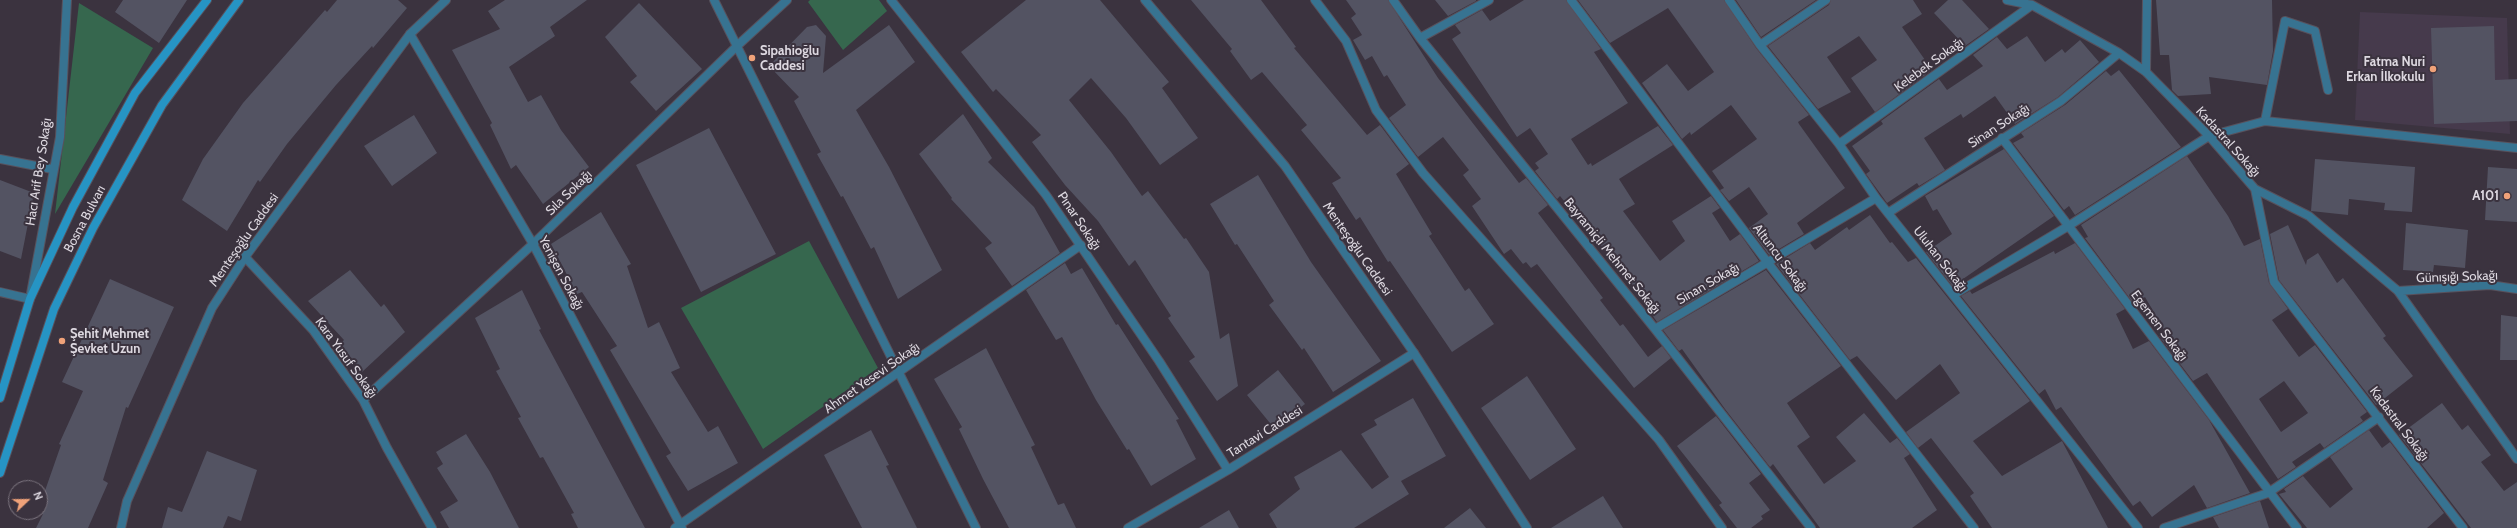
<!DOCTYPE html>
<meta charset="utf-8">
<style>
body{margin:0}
#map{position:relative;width:2517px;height:528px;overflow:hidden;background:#3b333f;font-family:Cabin,sans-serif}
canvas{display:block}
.north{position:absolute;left:8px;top:480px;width:40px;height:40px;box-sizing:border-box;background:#3b333f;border:1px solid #7c757f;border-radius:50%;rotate:68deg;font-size:11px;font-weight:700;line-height:16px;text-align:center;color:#ddd8e0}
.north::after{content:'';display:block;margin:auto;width:14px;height:18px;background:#f0a279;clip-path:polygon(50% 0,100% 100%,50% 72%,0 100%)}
</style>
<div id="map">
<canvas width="2517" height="528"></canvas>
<div class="north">N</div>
</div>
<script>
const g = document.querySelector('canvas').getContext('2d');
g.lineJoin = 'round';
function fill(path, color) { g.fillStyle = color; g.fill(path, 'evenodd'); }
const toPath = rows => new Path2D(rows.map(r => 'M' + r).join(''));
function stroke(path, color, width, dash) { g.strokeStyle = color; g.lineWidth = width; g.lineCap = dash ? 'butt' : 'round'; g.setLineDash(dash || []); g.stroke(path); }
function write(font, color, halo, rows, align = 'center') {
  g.font = font + ' Cabin,sans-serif'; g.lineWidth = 4; g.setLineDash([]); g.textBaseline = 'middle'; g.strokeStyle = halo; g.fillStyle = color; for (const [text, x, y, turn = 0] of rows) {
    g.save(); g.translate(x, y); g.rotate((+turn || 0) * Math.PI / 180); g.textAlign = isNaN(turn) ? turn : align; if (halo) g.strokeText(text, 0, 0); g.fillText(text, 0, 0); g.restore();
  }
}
const built = toPath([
 [2360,12,2507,18,2510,134,2355,120]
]);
const green = toPath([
 [810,0,879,0,887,11,843,50,808,2],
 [79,3,153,48,55,214],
 [809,241,878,368,763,449,681,308]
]);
const building = toPath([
 [123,0,187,0,159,43,115,12],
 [337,0,398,0,407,8,373,48,372,46,336,85,287,144,260,182,258,180,227,231,182,200,203,159,243,103,325,10,327,12],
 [505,0,587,0,550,27,555,36,509,67,528,102,541,95,561,130,589,167,543,204,516,165,511,169,490,125,492,123,452,50,500,29,488,11],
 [1026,0,1100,0,1169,82,1162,88,1198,138,1160,165,1126,118,1091,78,1069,100,1111,152,1142,196,1148,191,1184,239,1186,238,1209,272,1220,339,1229,333,1238,386,1217,401,1189,361,1195,357,1168,318,1171,316,1135,260,1129,266,1098,221,1065,185,1032,142,1041,135,996,89,993,92,961,52],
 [1191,0,1261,0,1296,47,1294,48,1367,135,1380,125,1409,164,1396,174,1432,234,1429,236,1465,291,1469,288,1494,324,1452,352,1390,261,1388,262,1360,217,1356,220,1332,183,1341,178,1301,130,1307,125,1262,72,1251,80,1230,51,1232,49],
 [1346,0,1388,0,1438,78,1519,183,1526,178,1548,205,1538,213,1603,298,1600,300,1620,326,1623,324,1648,357,1662,346,1671,358,1634,388,1537,264,1531,268,1526,262,1523,264,1511,249,1504,254,1472,206,1481,199,1463,175,1469,170,1443,137,1418,157,1389,118,1406,105,1387,75,1384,77,1372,56,1365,60,1353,40,1362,35,1351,18,1356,14],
 [1435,0,1476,0,1476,1,1448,16],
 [1524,0,1566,0,1601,49,1594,52,1628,103,1571,139,1588,165,1591,163,1592,166,1658,126,1673,145,1619,179,1635,204,1623,211,1660,261,1685,241,1672,221,1711,196,1720,208,1712,213,1730,241,1740,234,1759,261,1657,322,1614,259,1612,260,1560,196,1557,199,1535,171,1539,168,1535,163,1548,154,1530,128,1517,137,1452,39,1461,33,1455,25,1482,10,1490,21],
 [1578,0,1724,0,1756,48,1809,115,1798,122,1799,124,1845,188,1797,223,1804,234,1769,255,1749,228,1768,214,1749,187,1729,201,1720,190,1724,188,1712,171,1757,139,1731,105,1691,135,1690,132,1682,139,1642,83,1667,64,1688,91,1714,72,1668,8,1610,43],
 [1736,0,1816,0,1761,37],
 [1831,0,1913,0,1922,14,1902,27,1932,70,1875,112,1851,78,1877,60,1859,36,1827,57,1851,92,1818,109,1768,46,1829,5],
 [1948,0,1962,0,1989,29,1965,46,1934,13],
 [2156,0,2272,0,2273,51,2267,85,2209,77,2211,94,2178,96,2172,90,2169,55,2160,55],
 [639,3,702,69,656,111,630,82,637,76,605,37],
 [816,25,826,36,823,73,889,25,915,62,856,110,889,167,942,270,898,299,874,247,871,249,843,196,841,197,817,154,821,152,794,101,799,97,769,66,807,27],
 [2494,26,2495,80,2517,79,2517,121,2434,124,2431,28],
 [2027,36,2045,62,2062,49,2065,53,2080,40,2099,62,2058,97,2015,124,1995,96,1963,118,1961,114,1924,138,1945,170,1919,186,1917,183,1887,203,1866,174,1870,171,1852,146,1883,124,1881,121,1939,79,1947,90,1983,66,1973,55,1997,37,2007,49],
 [2119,70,2181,147,2075,215,2069,206,2064,210,2013,143,2024,137,2021,133,2065,105,2106,71,2111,76],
 [963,114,992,158,988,162,1034,207,1060,253,1012,286,985,248,992,243,951,199,952,198,919,154],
 [414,115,437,153,392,186,364,146],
 [709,128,776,254,701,292,636,165],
 [2004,149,2054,216,1963,279,1965,282,1954,288,1926,252,1952,234,1937,209,1933,211,1925,196],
 [2187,156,2228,216,2244,246,2260,239,2269,283,2288,309,2272,320,2299,357,2315,345,2367,412,2360,417,2363,421,2324,448,2320,443,2292,462,2296,467,2278,479,2207,373,2193,381,2159,336,2166,333,2145,297,2134,304,2085,238,2088,237,2081,225],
 [2284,381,2308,413,2281,432,2259,399],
 [2315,159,2415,167,2412,212,2384,210,2385,203,2349,199,2348,215,2311,211],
 [2488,167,2517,169,2517,222,2485,220],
 [1258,175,1311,262,1381,361,1333,392,1304,348,1302,350,1269,305,1274,301,1237,244,1235,245,1210,204],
 [0,180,34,193,21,259,0,251],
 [601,212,631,264,627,266,648,328,659,322,680,368,671,372,708,432,718,426,738,463,688,491,666,456,671,453,610,350,617,346,582,292,577,294,551,244],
 [1870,215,1890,243,1892,242,1908,262,1916,258,2030,401,1973,441,2002,476,2062,441,2108,528,1992,528,1970,496,1974,493,1931,438,1918,448,1906,432,1960,393,1940,364,1896,400,1857,356,1850,360,1776,264,1810,243,1815,250,1847,227,1849,230],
 [2406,223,2468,230,2465,268,2434,265,2433,272,2403,270],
 [2288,225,2306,265,2307,260,2318,253,2337,283,2343,278,2386,336,2383,338,2413,376,2376,405,2279,280,2270,234],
 [2075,243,2125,309,2116,314,2133,349,2149,341,2209,420,2250,493,2207,508,2194,485,2152,517,2140,501,2133,506,2061,407,2056,410,2045,389,2039,394,1961,296,1970,291,1972,294,2054,251,2055,254],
 [1065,263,1071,274,1082,268,1116,325,1118,324,1179,419,1176,420,1196,459,1151,486,1129,449,1127,450,1096,400,1062,337,1056,340,1026,290],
 [350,270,381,307,384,304,405,332,362,372,340,344,344,340,308,301],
 [1766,270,1841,366,1787,403,1810,437,1797,446,1824,484,1856,461,1836,437,1864,413,1890,443,1897,438,1910,454,1904,458,1937,510,1912,528,1820,528,1773,464,1770,467,1725,409,1682,349,1679,351,1663,330],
 [110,279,174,307,128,408,126,407,103,480,108,483,88,528,36,528,43,514,38,512,40,512,40,505,61,445,59,444,83,391,62,382],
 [522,290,541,329,539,330,645,528,578,528,571,514,574,513,543,457,540,458,518,418,521,417,496,371,500,369,475,318],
 [2501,315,2517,317,2517,360,2500,360],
 [986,348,1035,445,1031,447,1058,505,1064,503,1076,528,1009,528,983,479,959,429,962,427,934,379],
 [1278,370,1305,404,1274,428,1247,395],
 [1527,376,1576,449,1530,480,1481,408],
 [1413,398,1446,456,1401,481,1409,494,1354,528,1277,528,1269,514,1300,489,1294,477,1341,450,1372,489,1389,477,1361,434,1377,425,1374,420],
 [2442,403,2462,430,2468,425,2491,455,2481,462,2504,491,2517,482,2517,528,2471,528,2399,435],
 [1716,416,1761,474,1749,483,1770,510,1761,516,1763,519,1751,528,1737,528,1719,505,1722,503,1677,446],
 [871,430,889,465,886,466,917,528,862,528,824,455],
 [2369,430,2382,448,2390,442,2444,513,2427,528,2307,528,2279,494,2286,492,2284,489,2303,476,2330,508,2353,489,2330,457],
 [466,434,490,472,519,528,449,528,440,512,458,501,437,468,443,464,436,452],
 [207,451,257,470,241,521,228,516,223,528,162,528,168,507,182,512],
 [1603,496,1623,528,1551,528],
 [2260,501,2269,528,2219,528,2213,517],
 [1470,508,1486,528,1444,528],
 [1229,510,1239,528,1199,528]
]);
const service = toPath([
 [2265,121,2285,21,2315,31,2328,90]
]);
const minor = toPath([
 [891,0,1046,195,1159,361,1228,470],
 [1315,0,1346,41,1376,110,1423,173,1659,440,1722,528],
 [1393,0,1420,38,1655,329,1811,528],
 [1571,0,1768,263,1974,528],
 [1729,0,1760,45,1839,144,1876,198,2138,528],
 [2007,0,2032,5,2119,53,2146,72,2209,136,2255,189,2274,282,2463,528],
 [410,34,533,244,682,528],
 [1420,38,1489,0],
 [1760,45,1826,0],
 [2146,72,2147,0],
 [2002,138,2297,528],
 [1839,144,2032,5],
 [0,159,52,169],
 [2255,189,2309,216,2398,291,2517,459],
 [1888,213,2061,101,2119,53],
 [245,257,313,330,363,400,387,448,432,528],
 [2398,291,2490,285,2517,289],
 [0,292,30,299,60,137,67,0],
 [1953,295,2070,225,2209,136,2265,121,2517,148],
 [1655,329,1876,198],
 [363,400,533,244,738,45,787,0],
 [675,528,1081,245],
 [1128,528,1228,470,1414,353],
 [2164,528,2268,493,2379,417]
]);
const tertiary = toPath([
 [714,0,976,528],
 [1145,0,1285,166,1414,353,1527,528],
 [121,528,127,501,212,308,245,257,410,34,446,0]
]);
const secondary = toPath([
 [0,398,30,299,73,207,135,93,207,0],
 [0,473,54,309,93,228,162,105,239,0]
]);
const markers = [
 [752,58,4,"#f0a279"],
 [2433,69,4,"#f0a279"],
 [2507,196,4,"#f0a279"],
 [62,341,4,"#f0a279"]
];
const poiNames = [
 ["Sipahioğlu",760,51],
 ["Caddesi",760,66],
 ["Fatma Nuri",2425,62,"right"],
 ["Erkan İlkokulu",2425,77,"right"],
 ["A101",2499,196,"right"],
 ["Şehit Mehmet",70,334],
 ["Şevket Uzun",70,349]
];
const streetNames = [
 ["Kelebek Sokağı",1929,65,-36],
 ["Sinan Sokağı",1999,126,-33],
 ["Kadastral Sokağı",2228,142,48],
 ["Hacı Arif Bey Sokağı",39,172,-81],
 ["Sıla Sokağı",569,193,-44],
 ["Bosna Bulvarı",85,219,-62],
 ["Pınar Sokağı",1079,221,56],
 ["Menteşoğlu Caddesi",244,240,-55],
 ["Menteşoğlu Caddesi",1357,249,55],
 ["Bayramiçli Mehmet Sokağı",1612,256,51],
 ["Altuncu Sokağı",1780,258,53],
 ["Uluhan Sokağı",1940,259,52],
 ["Yenişen Sokağı",561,273,62],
 ["Günışığı Sokağı",2457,277,-2],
 ["Sinan Sokağı",1708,284,-30],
 ["Egemen Sokağı",2159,326,53],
 ["Kara Yusuf Sokağı",346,358,54],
 ["Ahmet Yesevi Sokağı",872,378,-35],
 ["Kadastral Sokağı",2399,424,53],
 ["Tantavi Caddesi",1265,432,-32]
];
fill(built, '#463a4c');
fill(green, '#36674e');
fill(building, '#535362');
stroke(service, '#58515c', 10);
stroke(minor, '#58515c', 10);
stroke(tertiary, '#58515c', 10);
stroke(secondary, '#58515c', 10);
stroke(service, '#377391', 8);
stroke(minor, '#377391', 8);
stroke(tertiary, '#377391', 8);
stroke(secondary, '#2694c4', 8);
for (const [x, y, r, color] of markers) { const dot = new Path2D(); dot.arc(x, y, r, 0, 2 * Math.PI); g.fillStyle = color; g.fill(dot); stroke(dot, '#3b333f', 1.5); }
write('bold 13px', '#ddd8e0', '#3b333f', poiNames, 'left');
write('13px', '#ddd8e0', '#3b333f', streetNames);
</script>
